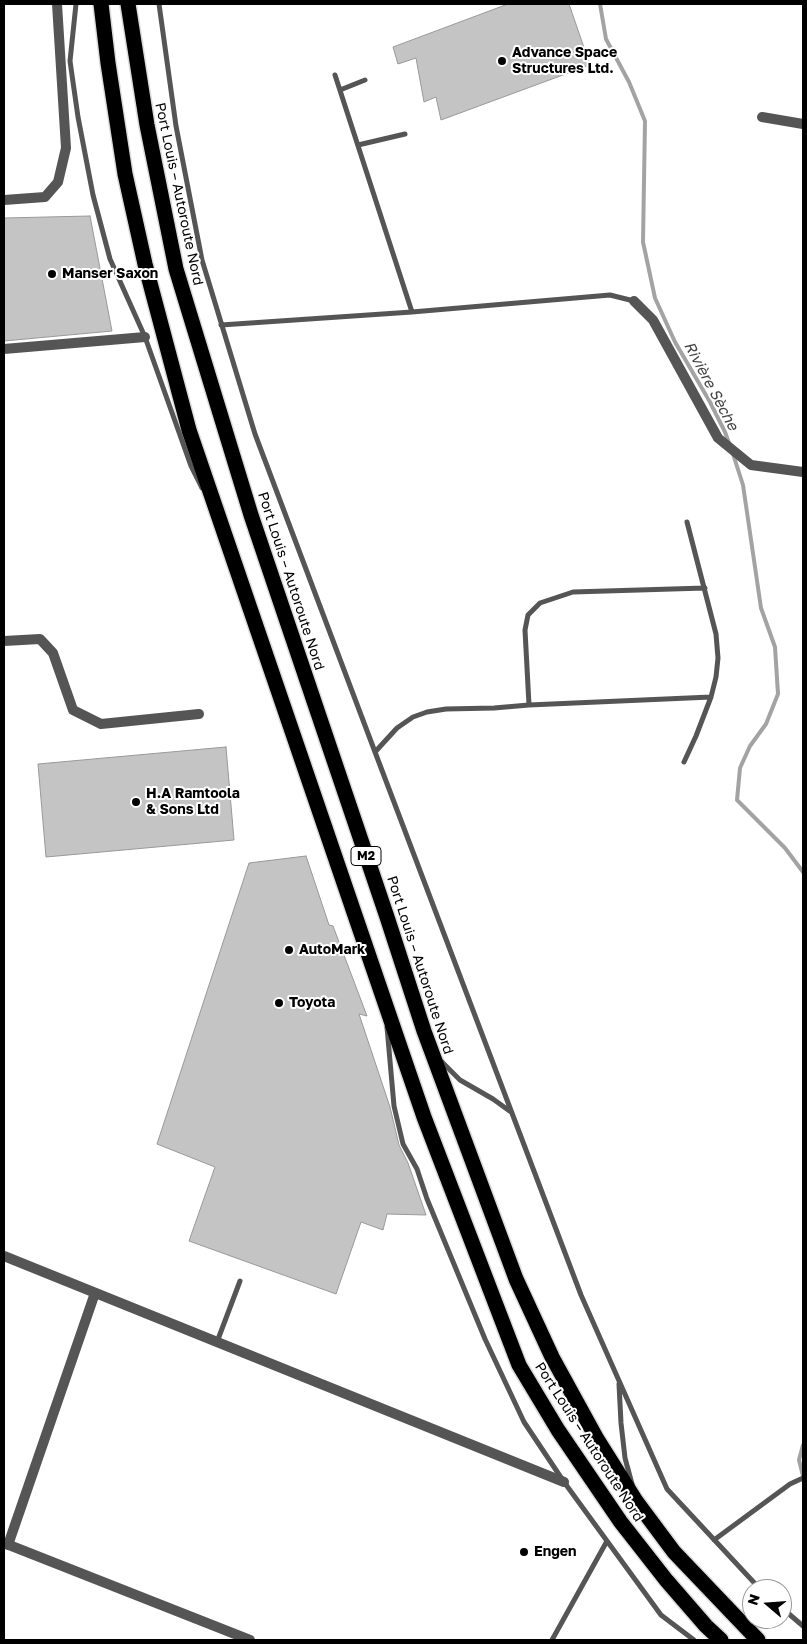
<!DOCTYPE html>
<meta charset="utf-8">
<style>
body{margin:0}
#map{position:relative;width:807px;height:1644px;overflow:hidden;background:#fff;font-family:"Golos Text",sans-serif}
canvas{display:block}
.frame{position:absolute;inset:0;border:5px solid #000;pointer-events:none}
.north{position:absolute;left:742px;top:1579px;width:50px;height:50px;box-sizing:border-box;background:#fff;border:1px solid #999;border-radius:50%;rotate:288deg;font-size:14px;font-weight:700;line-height:20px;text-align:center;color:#000}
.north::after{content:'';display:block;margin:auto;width:18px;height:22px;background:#000;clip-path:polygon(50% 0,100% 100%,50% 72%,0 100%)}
</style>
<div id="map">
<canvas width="807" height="1644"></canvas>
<div class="frame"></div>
<div class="north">N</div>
</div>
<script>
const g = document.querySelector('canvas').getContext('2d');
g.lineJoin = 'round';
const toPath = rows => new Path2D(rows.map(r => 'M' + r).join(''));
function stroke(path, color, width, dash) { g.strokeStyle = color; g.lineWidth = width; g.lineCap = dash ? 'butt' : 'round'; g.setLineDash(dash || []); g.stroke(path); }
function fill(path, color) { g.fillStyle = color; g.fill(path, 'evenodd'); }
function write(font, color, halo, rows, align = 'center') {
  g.font = font + ' "Golos Text",sans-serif'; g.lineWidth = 4; g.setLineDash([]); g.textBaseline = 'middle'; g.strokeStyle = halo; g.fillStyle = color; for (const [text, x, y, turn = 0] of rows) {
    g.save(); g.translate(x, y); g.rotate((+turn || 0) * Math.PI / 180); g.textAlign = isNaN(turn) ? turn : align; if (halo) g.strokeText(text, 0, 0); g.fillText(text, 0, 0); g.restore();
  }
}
const stream = toPath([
 [600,4,606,39,629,82,645,121,643,242,655,298,675,342,710,402,725,432,729,443],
 [733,454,743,485,761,608,775,647,778,694,766,724,750,746,740,768,737,800,785,848,803,872],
 [803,1445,799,1460,803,1476]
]);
const building = toPath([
 [508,4,569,4,590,65,441,120,436,97,424,102,416,58,398,64,393,47,508,4],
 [90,216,112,331,4,341,4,218,90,216],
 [226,747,234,840,46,857,38,764,226,747],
 [306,856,329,925,333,926,367,1016,359,1014,390,1107,399,1145,408,1163,426,1215,387,1214,383,1230,361,1222,336,1294,189,1241,215,1167,157,1144,249,863,306,856]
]);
const lane = toPath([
 [76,4,70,61,78,117,93,195,110,259,145,337,191,466,202,488],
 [159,4,176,126,202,260,255,434,375,752,581,1295,667,1489,760,1589],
 [335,75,412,312],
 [340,90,365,80],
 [358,145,405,134],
 [221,325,412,312,610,295,634,301],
 [529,705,525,630,528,615,540,603,573,592,705,588],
 [375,752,397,728,413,717,427,712,446,709,494,708,529,705,711,697],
 [684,762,696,736,711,697,716,677,718,658,716,634,687,522],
 [387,1027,394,1106,403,1144,417,1169,427,1199,485,1339,524,1422,564,1482,661,1615,694,1640],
 [442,1062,460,1080,493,1099,511,1112],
 [217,1342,240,1281],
 [619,1384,621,1423,625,1458,632,1484],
 [714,1540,790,1484,803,1478],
 [782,1608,803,1626],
 [552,1640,607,1541]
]);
const street = toPath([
 [762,117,803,124],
 [4,200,45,197,58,182,66,148,57,4],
 [634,301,653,320,718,438,751,465,803,472],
 [4,349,145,337],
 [4,641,40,639,53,653,73,710,101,724,199,714],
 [4,1256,564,1482],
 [4,1543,250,1640],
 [8,1545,95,1293]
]);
const highway = toPath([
 [101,4,108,63,125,174,145,264,189,430,424,1117,519,1365,558,1430,620,1521,667,1581,706,1626,721,1640],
 [128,4,147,125,176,269,251,515,387,917,424,1031,516,1279,552,1357,597,1439,636,1501,674,1552,758,1640]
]);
const markers = [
 [502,61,5,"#000"],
 [52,274,5,"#000"],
 [136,802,5,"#000"],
 [289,950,5,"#000"],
 [279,1003,5,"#000"],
 [524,1552,5,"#000"]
];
const shields = [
 [366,856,30]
];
const shieldNames = [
 ["M2",366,856]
];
const poiNames = [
 ["Advance Space",512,53],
 ["Structures Ltd.",512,69],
 ["Manser Saxon",62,274],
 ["H.A Ramtoola",146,794],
 ["& Sons Ltd",146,810],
 ["AutoMark",299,950],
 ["Toyota",289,1003],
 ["Engen",534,1552]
];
const streetNames = [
 ["Port Louis – Autoroute Nord",179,194,78],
 ["Port Louis – Autoroute Nord",291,581,72],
 ["Port Louis – Autoroute Nord",420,965,72],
 ["Port Louis – Autoroute Nord",589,1442,57]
];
const waterNames = [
 ["Rivière Sèche",711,386,62]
];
stroke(stream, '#a3a3a3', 4);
fill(building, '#c4c4c4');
stroke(building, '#999', 1);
stroke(highway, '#dbdbdb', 18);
stroke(lane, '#555', 5);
stroke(street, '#555', 10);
stroke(highway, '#000', 15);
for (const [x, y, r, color] of markers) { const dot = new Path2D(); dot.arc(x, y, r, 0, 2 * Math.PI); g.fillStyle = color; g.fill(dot); stroke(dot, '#fff', 2); }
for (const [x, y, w] of shields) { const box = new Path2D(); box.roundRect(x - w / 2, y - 9.5, w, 19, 4); g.fillStyle = '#fff'; g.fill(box); stroke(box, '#000', 1); }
write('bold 12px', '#000', null, shieldNames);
write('bold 14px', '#000', '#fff', poiNames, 'left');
write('14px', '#000', '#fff', streetNames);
write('italic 15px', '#444', '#fff', waterNames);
</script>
